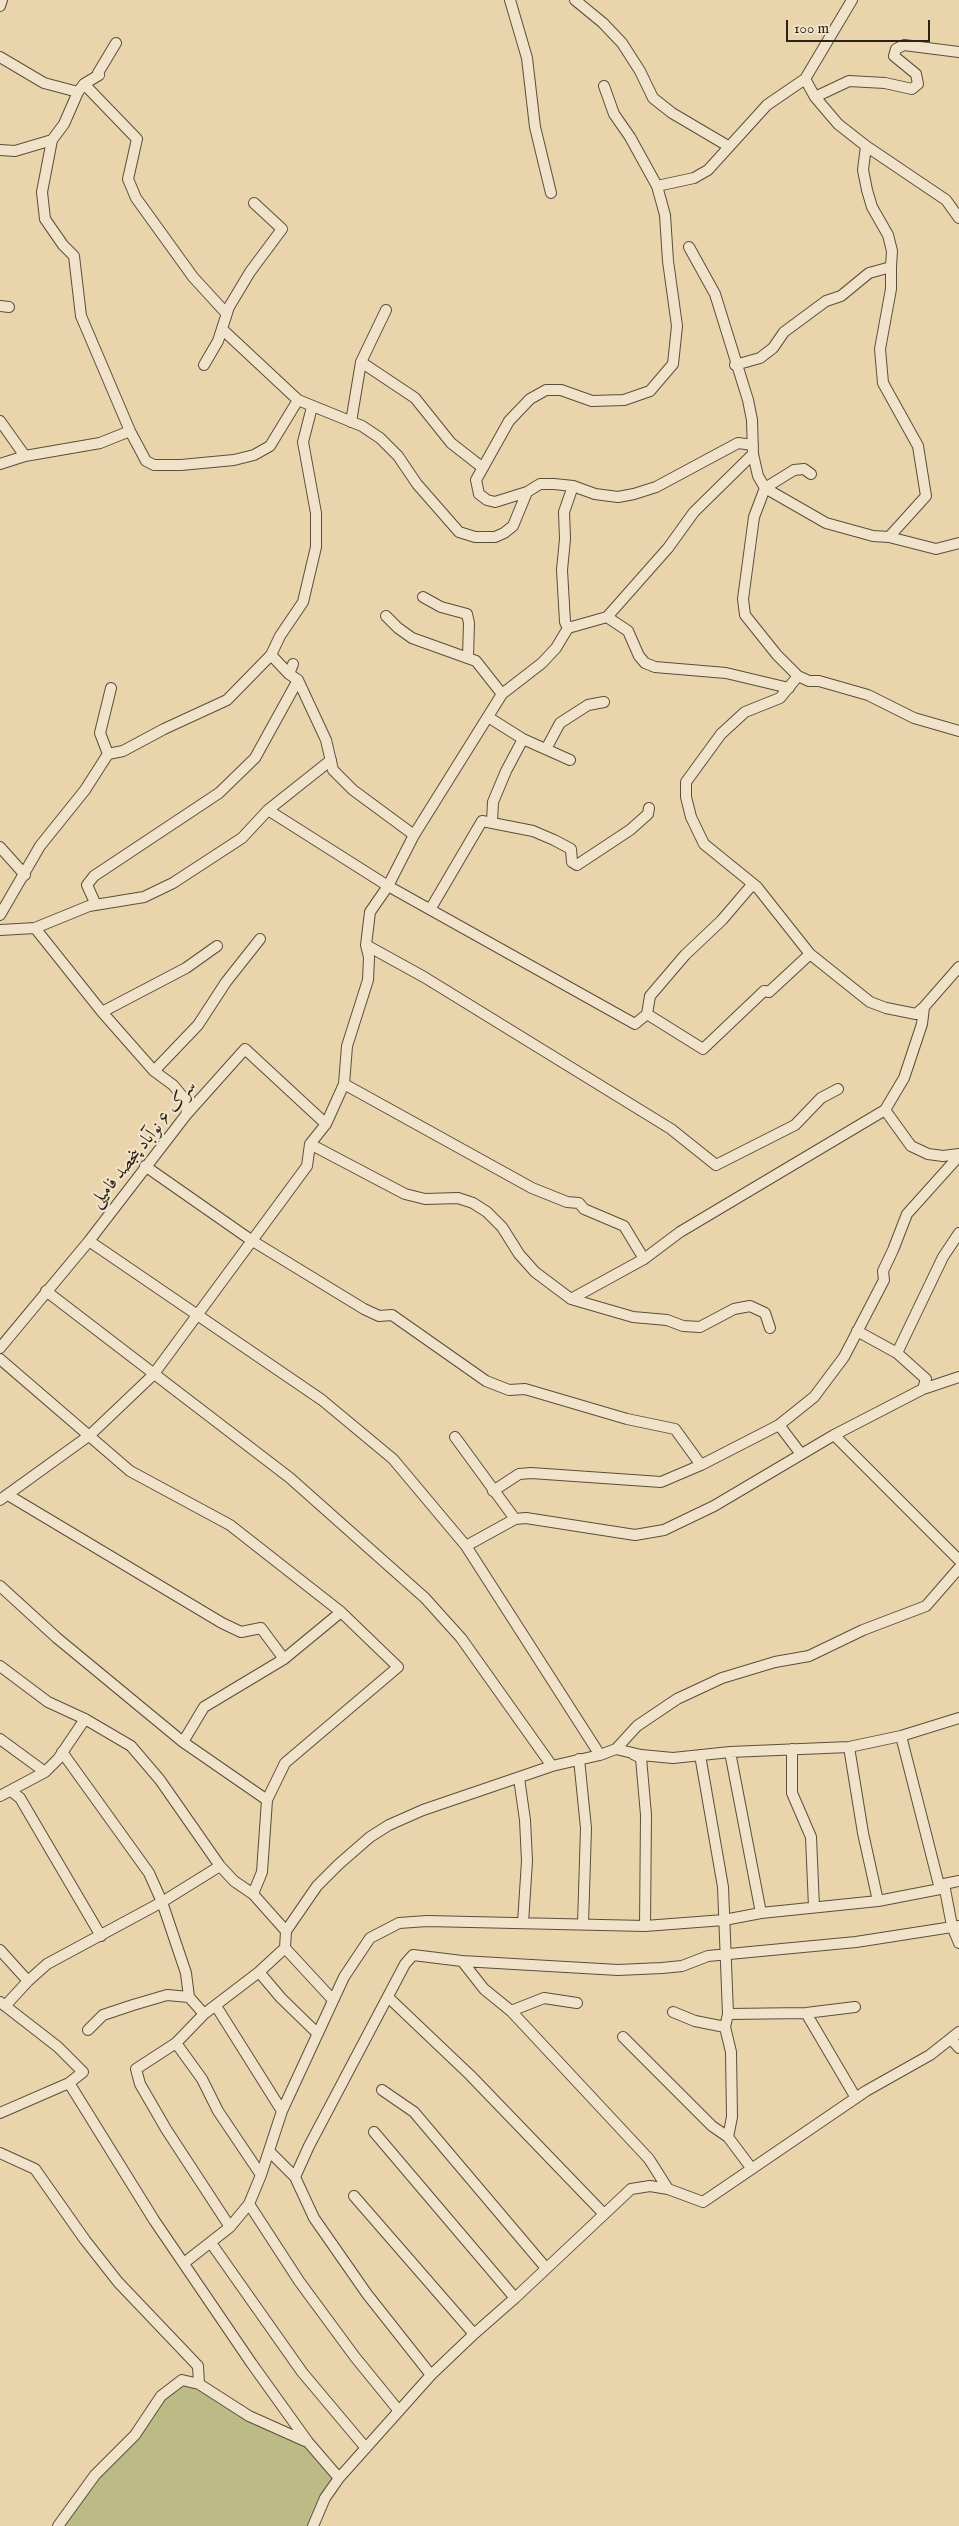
<!DOCTYPE html>
<meta charset="utf-8">
<style>
body{margin:0}
#map{position:relative;width:959px;height:2526px;overflow:hidden;background:#ead4ac;font-family:"IM FELL English",serif}
canvas{display:block}
.scale{position:absolute;left:786px;top:20px;width:144px;height:22px;box-sizing:border-box;border:2px solid #2a2118;border-top:0;padding-left:6px;font-size:15px;line-height:18px;white-space:nowrap;color:#2a2118;-webkit-text-stroke:4px #f1e3c9;paint-order:stroke}
</style>
<div id="map">
<canvas width="959" height="2526"></canvas>
<div class="scale">100 m</div>
</div>
<script>
const g = document.querySelector('canvas').getContext('2d');
g.lineJoin = 'round';
function fill(path, color) { g.fillStyle = color; g.fill(path, 'evenodd'); }
const toPath = rows => new Path2D(rows.map(r => 'M' + r).join(''));
function stroke(path, color, width, dash) { g.strokeStyle = color; g.lineWidth = width; g.lineCap = dash ? 'butt' : 'round'; g.setLineDash(dash || []); g.stroke(path); }
function write(font, color, halo, rows, align = 'center') {
  g.font = font + ' "IM FELL English",Amiri,serif'; g.lineWidth = 4.5; g.setLineDash([]); g.textBaseline = 'middle'; g.strokeStyle = halo; g.fillStyle = color; for (const [text, x, y, turn = 0] of rows) {
    g.save(); g.translate(x, y); g.rotate((+turn || 0) * Math.PI / 180); g.textAlign = isNaN(turn) ? turn : align; if (halo) g.strokeText(text, 0, 0); g.fillText(text, 0, 0); g.restore();
  }
}
const green = toPath([
 [182,2380,308,2442,339,2478,313,2526,58,2526,161,2396]
]);
const minor = toPath([
 [510,0,527,58,535,127,551,193],
 [575,0,603,23,622,43,640,71,653,98,672,113,728,146],
 [0,6,2,0],
 [0,57,44,83,78,92],
 [805,79,815,97,838,124,866,146,946,200,959,218],
 [84,84,137,139,128,179,136,198,193,277,226,313],
 [604,86,614,114,630,137,657,186,665,215,668,261,677,326,673,364,650,391,624,400,592,401,561,390,546,390,530,399,509,421,476,480,479,494,487,500,495,502,527,492,540,484,554,484,573,486,595,494,618,497,634,494,656,487,738,443,753,445],
 [815,97,849,81,885,83,912,89,918,84,916,74,894,56,896,49,904,45,959,52],
 [52,140,42,192,45,219,63,245,74,256,81,316,130,431,146,461,154,465,181,465,234,460,254,455,270,446,298,400],
 [0,150,15,151,52,140,64,124,78,92,84,84,99,75,98,73,116,43],
 [657,186,694,178,708,170,767,105,805,79,852,0],
 [689,247,715,294,748,400,752,420,753,454,758,476,765,488,826,523,873,536,889,537,936,549,959,543],
 [0,306,9,307],
 [223,330,298,400,362,426,380,438,398,456,417,484,459,532,475,537,495,537,504,533,513,526,527,492],
 [361,362,415,398,451,443,483,468],
 [204,365,218,341,229,307,250,272,282,229,254,203],
 [735,365,760,358,773,348,784,332,826,301,841,296,869,273,891,267,892,251,888,235,872,207,867,190,863,170,866,146],
 [0,421,25,456],
 [351,422,361,362,386,310],
 [0,464,25,456,100,443,130,431],
 [811,474,804,469,794,470,765,488,754,517,743,599,745,615,777,655,798,676,809,681,819,681,868,695,914,718,959,731],
 [889,537,926,496,918,446,883,383,880,349,891,289,891,267],
 [423,597,441,607,467,614,469,623,468,657],
 [386,616,398,628,412,638,476,661,502,694],
 [607,617,628,631,639,656,645,663,655,667,726,673,789,688],
 [568,628,607,617,668,548,694,512,753,454],
 [271,655,289,674,298,680,326,740,333,770,353,790,414,835],
 [289,674,293,664],
 [798,676,780,698,745,712,721,734,686,782,686,797,691,817,704,844,757,887,810,954,870,1002,886,1008,916,1014,924,1007,959,967],
 [488,717,523,739,570,760],
 [546,749,560,723,588,705,604,702],
 [108,754,100,733,111,688],
 [268,810,388,886,635,1024,647,1014,650,996,685,955,722,920,751,886,757,887],
 [492,822,493,802,506,771,523,739],
 [0,847,25,875],
 [96,905,87,885,94,876,219,793,255,758,298,680],
 [431,908,482,821,533,831,554,840,571,849,572,862,577,865,630,830,648,814,649,808],
 [0,915,40,846,85,790,108,754,123,751,164,729,227,700,271,655,280,636,303,602,316,547,316,513,303,442,312,407],
 [35,928,102,1012,154,1071,173,1085,188,1103,186,1115],
 [0,930,35,928,89,906,144,897,173,883,242,838,268,810,331,760],
 [366,945,424,977,671,1129,716,1165,795,1125,821,1098,838,1089],
 [102,1012,186,968,217,946],
 [647,1014,703,1049,764,991,769,992,810,954],
 [154,1071,198,1025,226,982,260,939],
 [344,1084,532,1188,567,1202,579,1203,584,1209,624,1226,644,1259],
 [885,1110,911,1146,928,1154,943,1156,959,1154],
 [310,1144,405,1194,425,1199,458,1198,473,1203,487,1212,502,1227,519,1254,535,1272,571,1299,633,1317,667,1320,683,1326,700,1327,734,1309,750,1306,765,1313,770,1328],
 [145,1166,251,1240,364,1309,379,1316,392,1315,486,1381,509,1390,525,1389,627,1419,675,1429,701,1465],
 [89,1241,322,1400,393,1459,466,1546,600,1755],
 [46,1291,290,1478,425,1598,461,1638,552,1766],
 [571,1299,644,1259,680,1232,885,1110,904,1078,922,1024,924,1007],
 [857,1331,897,1353,926,1379,923,1389],
 [0,1348,89,1241,186,1115,245,1049,326,1124],
 [897,1353,943,1257,959,1233],
 [0,1359,130,1471,230,1525,341,1612,398,1667,285,1763,267,1800,262,1872,253,1894],
 [779,1425,801,1454],
 [834,1435,959,1560],
 [455,1437,515,1519],
 [493,1491,519,1474,531,1473,661,1482,701,1465,779,1425,814,1397,844,1357,884,1280,883,1271,893,1250,907,1214,959,1156],
 [8,1495,222,1623,241,1632,261,1628,284,1659],
 [0,1500,90,1435,153,1375,307,1166,310,1144,326,1124,344,1084,347,1046,368,980,369,957,366,945,370,912,388,886,414,835,502,694,542,663,556,648,568,628,565,622,562,570,565,539,564,512,573,486],
 [466,1546,515,1519,526,1518,635,1535,664,1530,714,1506,834,1435,923,1389,959,1377],
 [0,1586,57,1638,183,1742,267,1800],
 [0,1666,48,1702,85,1719,131,1746,160,1780,220,1866,234,1881,253,1894,286,1931],
 [901,1736,940,1889],
 [0,1739,45,1772],
 [183,1742,204,1707,284,1659,341,1612],
 [849,1747,863,1833,878,1901],
 [616,1749,641,1755,673,1758,730,1752,849,1747,901,1736,959,1718],
 [792,1749,792,1793,811,1837,814,1907],
 [62,1752,149,1873,162,1902,186,1973,189,1997,204,2014],
 [730,1752,761,1913],
 [633,1754,641,1758,646,1815,645,1926],
 [700,1755,723,1887,728,2014,725,2027,731,2052,732,2117,728,2137],
 [579,1759,586,1828,583,1924],
 [519,1778,525,1820,527,1861,523,1923],
 [11,1791,20,1798,101,1936],
 [0,1796,45,1772,58,1759,85,1719],
 [944,1884,952,1926,959,1943],
 [285,1948,333,2000],
 [0,1950,28,1981],
 [462,1961,484,1989,511,2011,649,2159,668,2189],
 [259,1972,281,1998,317,2033],
 [389,1998,470,2075,603,2213],
 [0,2002,58,2047,83,2072,69,2083,0,2113],
 [5,2006,28,1981,47,1964,162,1902,220,1866],
 [216,2006,282,2111],
 [511,2011,544,1998,577,2003],
 [673,2012,695,2021,725,2027],
 [806,2013,856,2098],
 [728,2014,806,2013,855,2007],
 [88,2030,103,2015,133,2005,167,1995,189,1997],
 [623,2037,712,2126,728,2137,752,2169],
 [951,2039,959,2048],
 [176,2043,202,2079,218,2111,261,2175],
 [69,2083,154,2220,252,2364,308,2442,339,2478],
 [382,2090,414,2112,546,2268],
 [374,2132,515,2298],
 [269,2151,295,2177,314,2218,367,2294,431,2375],
 [0,2153,35,2169,85,2240,118,2282,198,2366,199,2384],
 [295,2177,309,2146,405,1964,413,1955,462,1961,618,1970,662,1968,682,1966,708,1956,856,1942,959,1926],
 [354,2196,474,2334],
 [249,2204,299,2281,355,2357,399,2411],
 [230,2227,166,2129,140,2084,136,2069,176,2043,204,2014,259,1972,285,1948,286,1931,317,1886,339,1864,370,1837,389,1825,423,1810,552,1766,600,1755,616,1749,637,1726,677,1699,722,1678,775,1662,809,1656,863,1630,926,1606,959,1568],
 [211,2243,302,2372,365,2447],
 [184,2263,230,2227,249,2204,261,2175,282,2111,344,1977,370,1938,399,1923,427,1921,645,1926,724,1920,761,1913,878,1901,940,1889,944,1884,959,1881],
 [58,2526,95,2475,135,2435,161,2396,182,2380,199,2384,249,2416,305,2441],
 [313,2526,325,2498,339,2478,431,2375,474,2334,515,2298,631,2189,650,2186,668,2189,703,2202,866,2091,930,2055,959,2032]
]);
const streetNames = [
 ["سرک ۶ نوآباد پنجصد فامیلی",144,1145,-51]
];
fill(green, '#bcbb86');
stroke(minor, '#5a4e3d', 12);
stroke(minor, '#f1e3c9', 10);
write('18px', '#2a2118', '#f1e3c9', streetNames);
</script>
